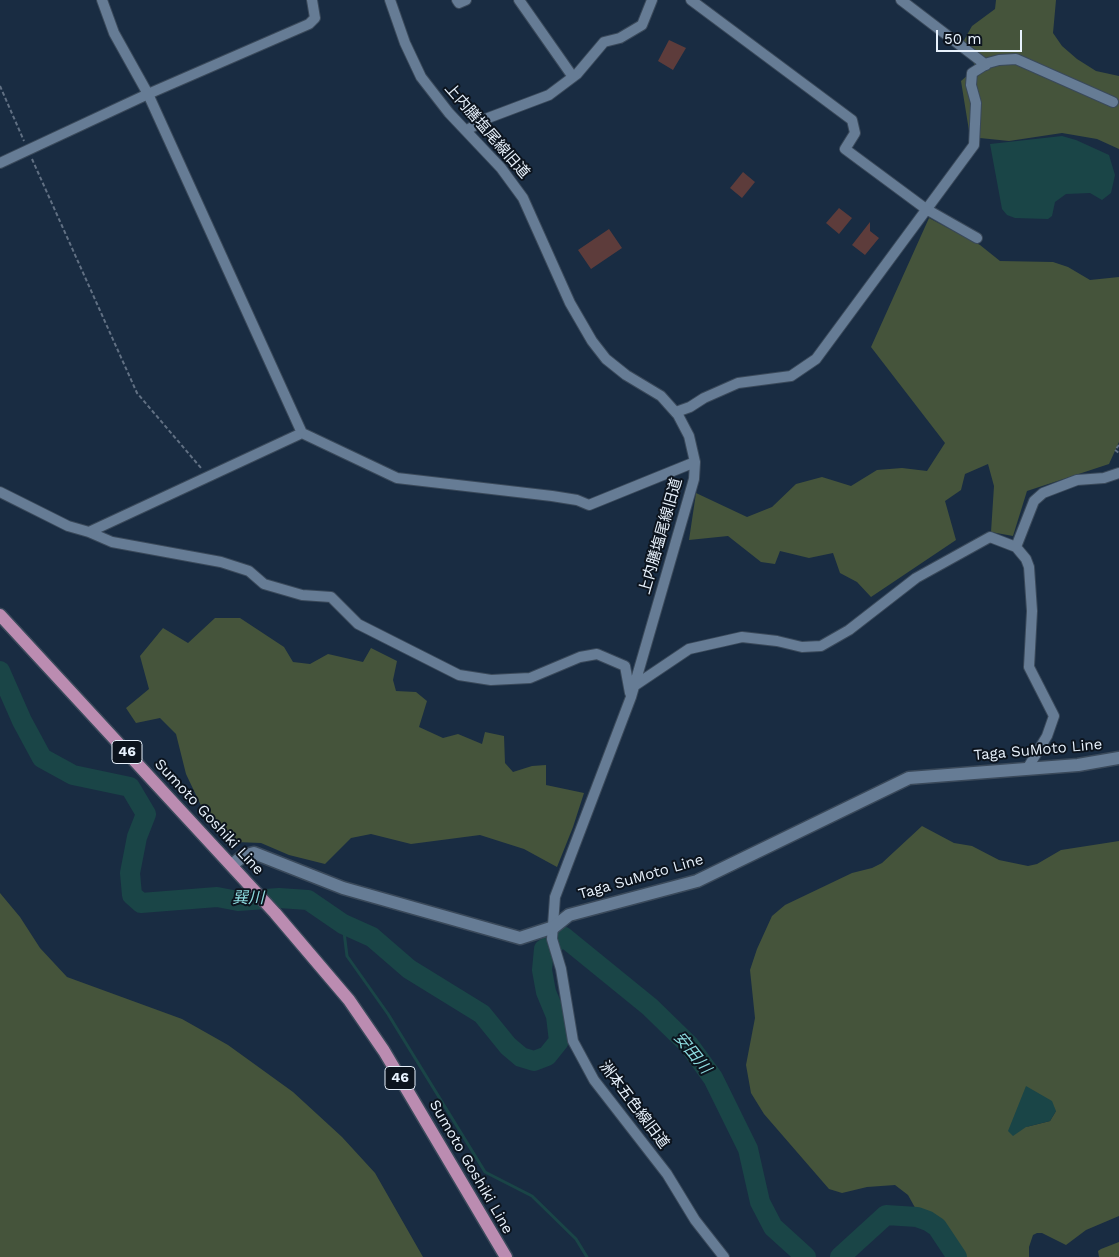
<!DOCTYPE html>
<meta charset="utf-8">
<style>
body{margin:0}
#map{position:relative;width:1119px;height:1257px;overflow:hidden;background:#192c42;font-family:"Work Sans",sans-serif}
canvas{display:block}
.scale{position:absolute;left:936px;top:30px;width:86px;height:22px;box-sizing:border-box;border:2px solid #e8f2fd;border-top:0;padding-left:6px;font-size:15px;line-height:18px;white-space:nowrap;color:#e8f2fd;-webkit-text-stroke:4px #0c141e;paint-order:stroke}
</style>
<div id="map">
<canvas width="1119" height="1257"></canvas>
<div class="scale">50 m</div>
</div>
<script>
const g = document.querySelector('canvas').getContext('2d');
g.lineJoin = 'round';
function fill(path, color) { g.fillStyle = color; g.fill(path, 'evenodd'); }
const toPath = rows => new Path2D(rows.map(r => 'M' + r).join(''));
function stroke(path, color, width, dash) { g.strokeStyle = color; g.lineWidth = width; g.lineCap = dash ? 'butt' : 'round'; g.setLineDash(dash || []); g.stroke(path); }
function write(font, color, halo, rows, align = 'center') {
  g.font = font + ' "Work Sans","Noto Sans JP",sans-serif'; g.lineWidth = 4; g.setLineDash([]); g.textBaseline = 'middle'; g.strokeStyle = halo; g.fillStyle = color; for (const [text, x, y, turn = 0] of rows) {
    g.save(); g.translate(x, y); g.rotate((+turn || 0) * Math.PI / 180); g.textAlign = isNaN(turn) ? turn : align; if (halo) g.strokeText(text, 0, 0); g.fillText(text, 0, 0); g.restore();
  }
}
const green = toPath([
 [996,0,1056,0,1053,33,1062,46,1077,59,1096,71,1119,76,1119,149,1097,139,1062,133,1009,141,970,137,961,81,976,68,963,42,972,26,995,9],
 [929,218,980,245,1000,261,1053,262,1068,267,1090,280,1119,277,1119,442,1109,464,1027,491,1013,536,991,532,994,486,988,464,965,474,961,490,945,501,956,540,871,597,857,582,840,573,833,553,809,558,780,551,775,564,761,562,728,536,689,540,696,493,747,517,772,507,796,484,822,477,851,486,877,470,902,468,927,471,945,443,871,347],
 [215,618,240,618,284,647,293,662,310,664,328,654,363,662,371,648,397,661,393,680,396,691,416,692,427,701,419,727,443,738,458,734,482,744,485,732,504,736,505,763,513,772,532,766,546,765,546,785,584,793,573,827,557,867,524,849,480,835,411,844,371,834,351,838,325,864,289,855,261,843,236,842,205,814,186,774,176,734,160,718,136,723,126,708,149,689,140,656,163,628,188,643],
 [922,826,954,843,972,846,999,860,1028,866,1037,864,1061,850,1119,841,1119,1216,1086,1230,1066,1245,1042,1233,1037,1233,1033,1235,1029,1247,1029,1257,961,1257,939,1224,928,1216,918,1213,908,1195,895,1185,867,1187,842,1193,829,1189,764,1114,751,1093,746,1065,755,1018,750,970,757,949,772,916,785,905,852,873,872,868,882,863],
 [1056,1111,1050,1121,1026,1127],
 [0,893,20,917,40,948,67,977,182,1019,228,1045,293,1092,342,1137,375,1173,423,1257,0,1257],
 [1119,1242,1119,1257,1099,1257,1098,1251,1101,1249]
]);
const water = toPath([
 [1062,136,1076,140,1109,155,1115,175,1111,193,1102,200,1090,193,1066,194,1055,202,1052,216,1048,219,1015,218,1007,215,1002,209,990,144],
 [1026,1086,1052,1101,1056,1111,1050,1121,1026,1127,1013,1136,1008,1131]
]);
const stream = toPath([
 [343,924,347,956,388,1014,485,1172,532,1196,576,1239,587,1257]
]);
const river = toPath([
 [0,671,22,721,42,758,73,775,130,787,146,814,137,837,130,873,132,895,141,903,217,897,238,901,279,898,308,900,343,924,372,937,409,969,482,1014,508,1046,521,1057,534,1061,547,1056,559,1041,556,1016,546,992,542,970,544,949,564,937,650,1007,689,1045,713,1078,748,1149,760,1202,773,1227,806,1257],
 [840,1257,886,1215,917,1217,928,1221,937,1227,957,1257]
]);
const building = toPath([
 [669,40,686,48,673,70,658,61],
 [743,172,755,182,742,198,730,188],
 [839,208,852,218,839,234,826,223],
 [870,222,870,231,879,238,865,255,852,245],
 [609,229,622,248,591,269,578,250]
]);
const path = toPath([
 [0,86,24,141],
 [32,159,137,393,201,468],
 [1119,445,1115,450,1119,453]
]);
const street = toPath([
 [102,0,114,33,148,94,302,433,397,478,552,496,577,500,589,505,695,462],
 [390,0,405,43,421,77,449,113,501,168,523,198,570,303,592,341,606,359,626,375,661,396,678,415,689,436,695,462,694,479,631,697,555,897,552,939,561,969,573,1041,594,1080,667,1174,695,1220,724,1257],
 [457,0,459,3,466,0],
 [519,0,573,77],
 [691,0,852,120,855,133,845,149,926,209,977,238],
 [901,0,986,65],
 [467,130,488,118,549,95,577,74,604,42,620,38,642,25,652,0],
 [0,163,148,94,309,24,315,18,312,0],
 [676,412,690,407,704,398,738,383,791,376,816,359,974,145,976,103,971,85,972,73,988,63,999,60,1016,59,1113,102],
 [0,492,68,526,89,532,112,542,221,562,249,571,264,584,302,595,331,597,358,624,459,675,491,680,530,678,580,657,597,654,625,666,630,693],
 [89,532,302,433],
 [1016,547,1034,501,1043,493,1077,480,1104,478,1119,473],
 [634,686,689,649,742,637,777,641,802,647,821,646,849,630,916,578,990,537,1016,547,1026,559,1029,567,1032,611,1029,667,1054,716,1047,736,1027,769]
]);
const secondary = toPath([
 [232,865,243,856,254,853,343,888,520,938,554,927,569,915,697,881,909,778,1078,765,1119,758]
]);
const primary = toPath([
 [0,615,275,913,349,1000,384,1051,506,1257]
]);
const shields = [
 [127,752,30],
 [400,1078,30]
];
const shieldNames = [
 ["46",127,752],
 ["46",400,1078]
];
const streetNames = [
 ["上内膳塩尾線旧道",487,131,49],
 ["上内膳塩尾線旧道",661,536,-74],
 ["Taga SuMoto Line",1038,750,-5],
 ["Sumoto Goshiki Line",209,817,47],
 ["Taga SuMoto Line",641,877,-16],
 ["洲本五色線旧道",634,1105,53],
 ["Sumoto Goshiki Line",471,1167,60]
];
const waterNames = [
 ["巽川",248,898],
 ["安田川",692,1053,51]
];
fill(green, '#45543b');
fill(water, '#1a4547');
stroke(stream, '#1a4547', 3);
stroke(river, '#1a4547', 20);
fill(building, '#5d3c3b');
stroke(street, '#3a495a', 12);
stroke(secondary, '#3a495a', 15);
stroke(primary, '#3a495a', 15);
stroke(path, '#617083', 2, [4, 2.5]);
stroke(street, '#667c95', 10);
stroke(secondary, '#667c95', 12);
stroke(primary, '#bb8cb1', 12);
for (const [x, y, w] of shields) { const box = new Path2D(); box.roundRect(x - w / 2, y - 11.5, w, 23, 4); g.fillStyle = '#0c141e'; g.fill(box); stroke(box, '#e8f2fd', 1); }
write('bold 14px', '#e8f2fd', null, shieldNames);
write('15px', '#e8f2fd', '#0c141e', streetNames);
write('italic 16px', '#8ddbdf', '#0c141e', waterNames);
</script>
